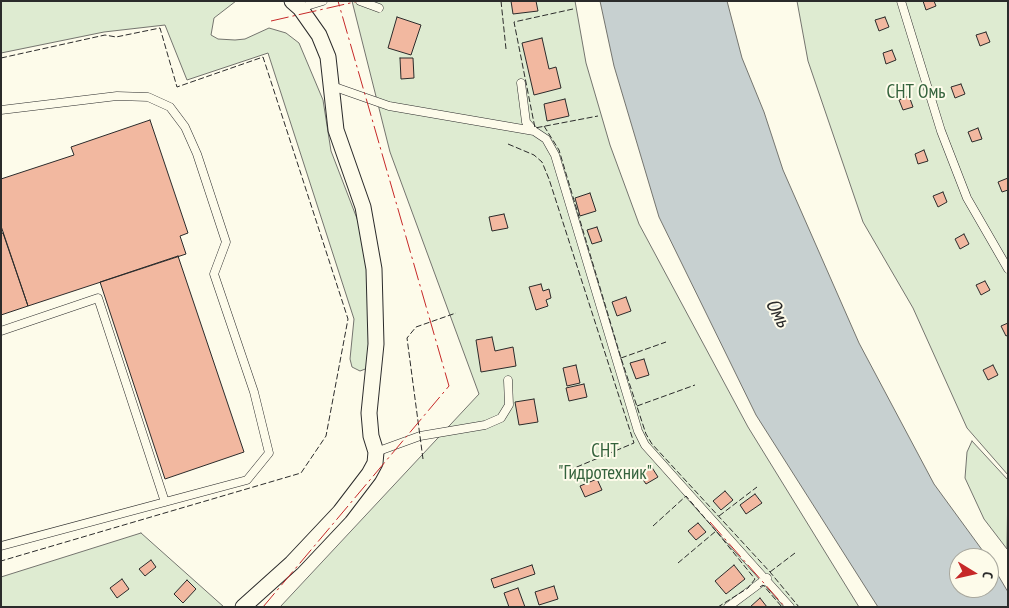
<!DOCTYPE html>
<meta charset="utf-8">
<style>
body{margin:0}
#map{position:relative;width:1009px;height:608px;overflow:hidden;background:#fdfbea;font-family:"PT Sans Narrow",sans-serif}
canvas{display:block}
.frame{position:absolute;inset:0;border:2px solid #2b2b2b;pointer-events:none}
.north{position:absolute;left:949px;top:548px;width:50px;height:50px;box-sizing:border-box;background:#fdfbea;border:1px solid #a9a89e;border-radius:50%;rotate:99deg;font-size:14px;font-weight:700;line-height:20px;text-align:center;color:#2b2b2b}
.north::after{content:'';display:block;margin:auto;width:18px;height:22px;background:#c62828;clip-path:polygon(50% 0,100% 100%,50% 72%,0 100%)}
</style>
<div id="map">
<canvas width="1009" height="608"></canvas>
<div class="frame"></div>
<div class="north">С</div>
</div>
<script>
const g = document.querySelector('canvas').getContext('2d');
g.lineJoin = 'round';
function fill(path, color) { g.fillStyle = color; g.fill(path, 'evenodd'); }
const toPath = rows => new Path2D(rows.map(r => 'M' + r).join(''));
function stroke(path, color, width, dash) { g.strokeStyle = color; g.lineWidth = width; g.lineCap = dash ? 'butt' : 'round'; g.setLineDash(dash || []); g.stroke(path); }
function write(font, color, halo, rows, align = 'center') {
  g.font = font + ' "PT Sans Narrow",sans-serif'; g.lineWidth = 4; g.setLineDash([]); g.textBaseline = 'middle'; g.strokeStyle = halo; g.fillStyle = color; for (const [text, x, y, turn = 0] of rows) {
    g.save(); g.translate(x, y); g.rotate((+turn || 0) * Math.PI / 180); g.textAlign = isNaN(turn) ? turn : align; if (halo) g.strokeText(text, 0, 0); g.fillText(text, 0, 0); g.restore();
  }
}
const green = toPath([
 [1,1,236,1,214,18,211,35,218,39,235,40,245,39,269,28,286,33,299,43,323,100,331,151,361,229,370,293,368,368,360,371,352,367,350,359,354,319,268,53,187,80,165,25,104,32,1,53,1,1],
 [352,1,575,1,586,63,610,145,639,224,748,427,859,607,280,607,479,394,390,152,352,1],
 [797,1,1008,1,1008,475,967,428,913,308,863,222,808,61,797,1],
 [972,441,1008,480,1007,549,984,519,965,478,967,452,972,441],
 [141,533,224,607,1,607,1,577,141,533]
]);
const water = toPath([
 [600,1,727,1,742,58,764,112,783,170,859,343,934,484,988,558,959,558,959,588,989,588,989,560,1008,592,1008,607,878,607,756,415,659,217,614,66,600,1]
]);
const building = toPath([
 [511,1,536,1,538,11,513,14,511,1],
 [923,1,934,1,936,6,926,10,923,1],
 [397,17,421,25,411,55,388,48,397,17],
 [885,17,889,27,879,31,875,20,885,17],
 [986,32,990,42,980,46,976,35,986,32],
 [542,38,549,69,556,67,561,88,534,95,522,43,542,38],
 [892,50,896,60,886,64,883,53,892,50],
 [400,58,413,58,414,78,401,79,400,58],
 [961,84,965,94,955,98,951,87,961,84],
 [909,96,913,107,903,110,899,100,909,96],
 [565,99,569,116,547,121,544,104,565,99],
 [150,120,188,233,180,236,186,254,28,306,1,226,1,179,74,155,71,147,150,120],
 [978,128,982,139,972,142,968,132,978,128],
 [924,150,928,161,918,164,915,154,924,150],
 [1008,178,1008,190,1002,192,998,182,1008,178],
 [943,192,947,202,938,207,933,196,943,192],
 [590,193,596,211,580,216,575,198,590,193],
 [504,214,508,228,492,231,489,217,504,214],
 [597,227,602,241,592,244,587,230,597,227],
 [3,233,28,306,1,315,1,234,3,233],
 [964,234,969,244,960,249,955,239,964,234],
 [178,256,244,452,165,479,100,282,178,256],
 [985,281,990,290,981,295,976,285,985,281],
 [541,284,543,291,549,289,551,298,546,300,548,306,536,310,529,287,541,284],
 [626,297,631,311,617,316,612,302,626,297],
 [1008,323,1008,335,1006,336,1001,326,1008,323],
 [492,337,495,351,513,347,516,366,481,372,476,340,492,337],
 [644,359,649,375,636,379,630,363,644,359],
 [576,365,580,383,567,386,563,368,576,365],
 [993,365,998,375,988,380,983,370,993,365],
 [584,384,587,397,569,401,566,388,584,384],
 [534,399,538,422,519,425,515,402,534,399],
 [651,466,658,477,646,484,639,474,651,466],
 [597,479,602,490,585,497,580,486,597,479],
 [725,491,733,500,721,510,713,501,725,491],
 [755,494,762,503,746,514,740,505,755,494],
 [698,523,706,532,696,540,688,531,698,523],
 [151,560,156,567,145,576,139,569,151,560],
 [532,565,535,574,494,588,491,579,532,565],
 [734,565,745,579,726,594,715,581,734,565],
 [122,579,129,589,117,598,110,588,122,579],
 [187,580,196,589,183,603,174,594,187,580],
 [554,586,558,599,539,605,535,592,554,586],
 [518,588,525,607,509,607,504,593,518,588],
 [760,598,767,607,750,607,760,598]
]);
const service = toPath([
 [360,1,379,8],
 [901,1,941,131,967,198,1008,269],
 [300,8,323,1],
 [521,83,526,122,534,131],
 [332,86,389,106,534,131,546,139,555,155,638,431,645,445,790,607],
 [1,110,117,96,148,97,170,107,185,127,197,154,226,242,214,274,254,392,269,453,247,480,1,546],
 [1,331,98,298,165,502],
 [376,452,420,436,485,425,501,418,509,405,508,380],
 [728,607,767,578]
]);
const minor = toPath([
 [243,607,292,563,340,512,369,474,375,463,376,452,371,436,369,413,376,344,374,269,363,207,336,130,328,57,319,35,300,8,292,1]
]);
const fence = toPath([
 [501,1,506,49],
 [573,9,514,22,535,128,598,116],
 [1,58,105,35,116,37,160,28,177,87,263,57,348,319,326,436,301,473,1,561],
 [544,126,559,150,621,358,646,434,652,444,770,572,799,607],
 [508,144,534,155,542,162,549,179,634,443,572,469],
 [621,358,666,342],
 [637,406,695,385],
 [423,459,407,338,416,327,456,313],
 [719,516,757,487],
 [653,526,686,496,716,531],
 [678,563,716,531,755,579,748,588,718,607],
 [770,572,795,553],
 [760,587,763,585,782,607]
]);
const power = toPath([
 [271,21,359,1],
 [710,522,785,607],
 [263,607,449,386,338,1]
]);
const parkNames = [
 ["СНТ Омь",916,93],
 ["СНТ",605,452],
 ["\"Гидротехник\"",605,474]
];
const waterNames = [
 ["Омь",777,313,62]
];
fill(green, '#deebd1');
stroke(green, '#74746e', 1);
fill(water, '#c7d0d0');
stroke(water, '#74746e', 1);
fill(building, '#f2b8a0');
stroke(building, '#2b2b2b', 1);
stroke(service, '#2b2b2b', 9);
stroke(minor, '#2b2b2b', 17);
stroke(service, '#fdfbea', 8);
stroke(minor, '#fdfbea', 15);
stroke(fence, '#2b2b2b', 1, [6, 2.5]);
stroke(power, '#c62828', 1, [18, 4, 2.5, 4]);
write('19px', '#34623c', '#fdfbea', parkNames);
write('italic 20px', '#2b2b2b', '#fdfbea', waterNames);
</script>
